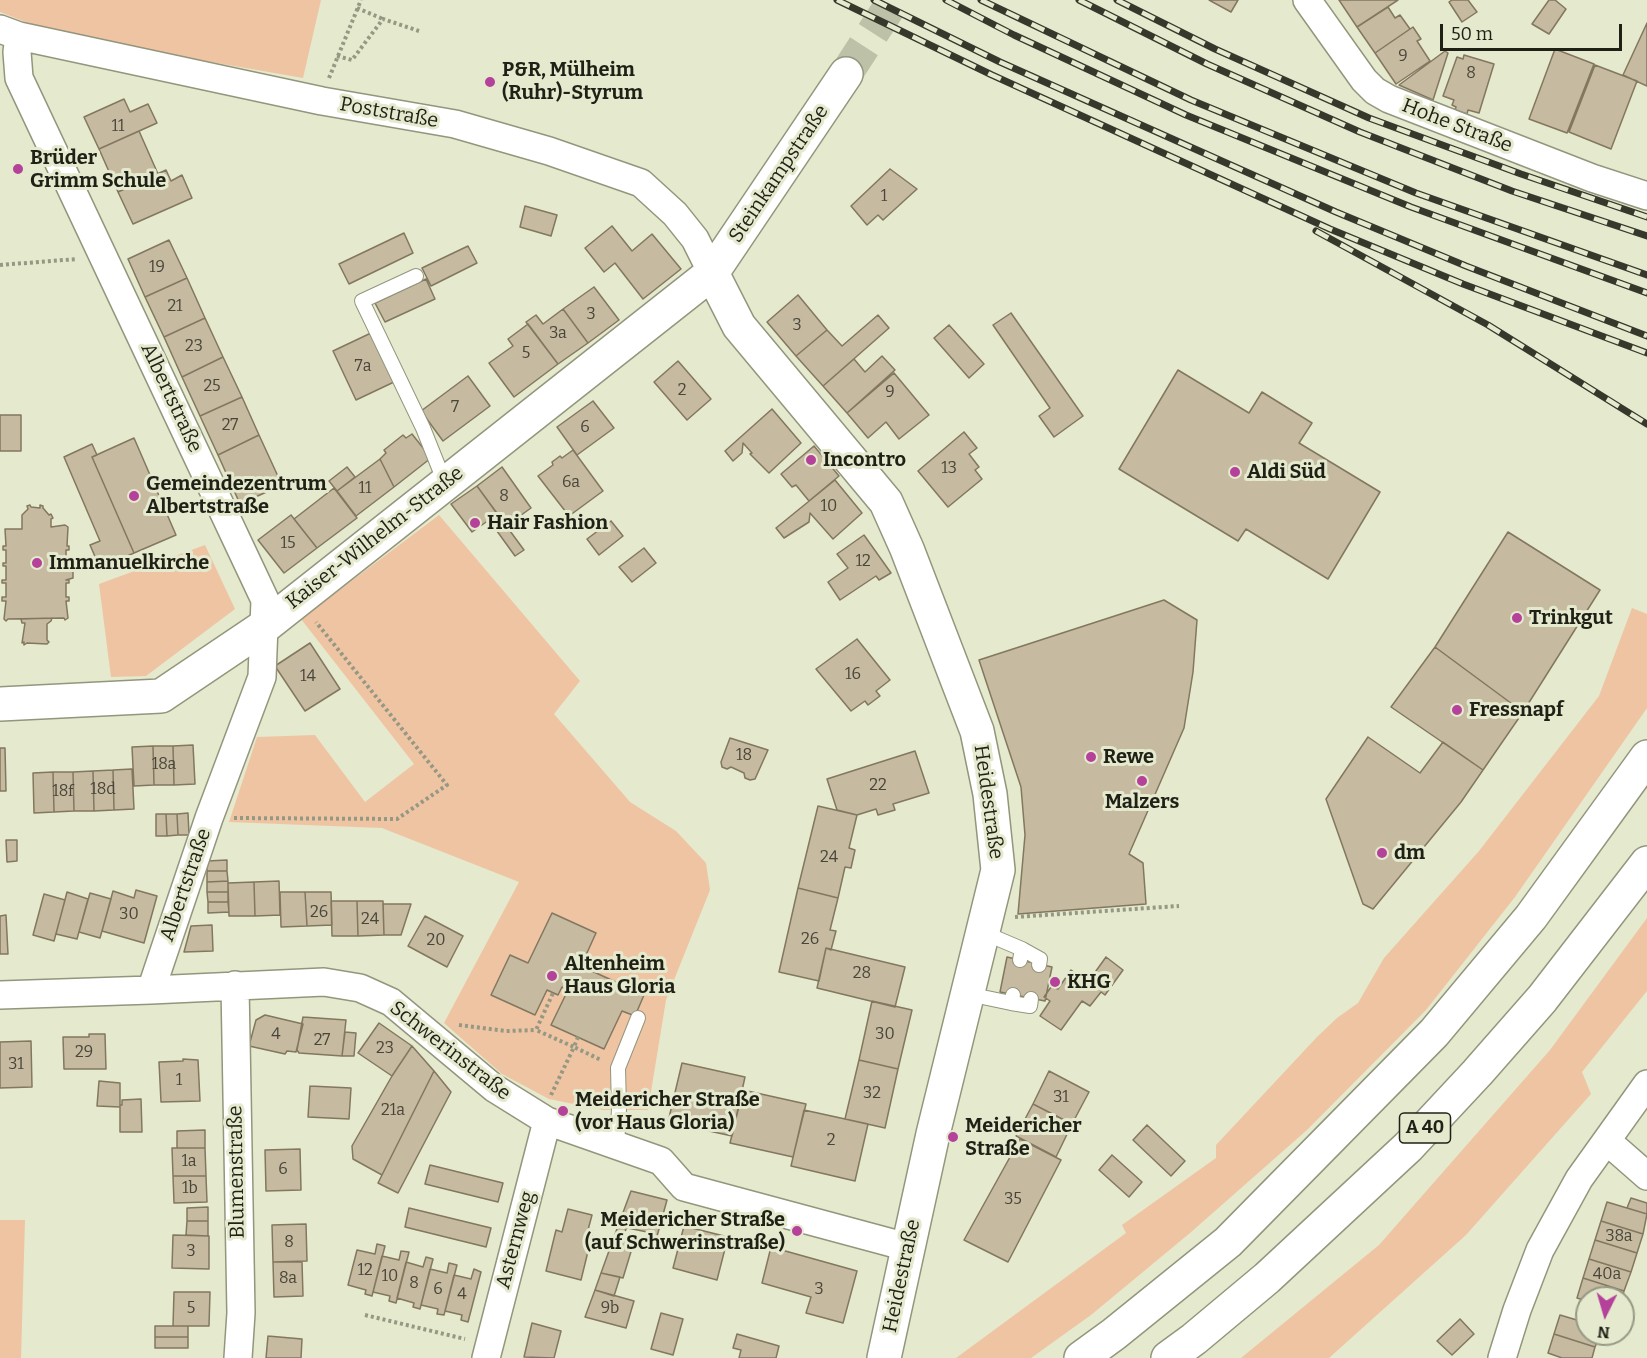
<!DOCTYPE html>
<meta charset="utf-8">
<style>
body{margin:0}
#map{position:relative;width:1647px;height:1358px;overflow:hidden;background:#e5e9cd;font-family:Bitter,serif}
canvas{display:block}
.north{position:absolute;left:1575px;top:1286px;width:60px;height:60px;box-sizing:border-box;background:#e5e9cd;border:2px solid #969984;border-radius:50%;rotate:185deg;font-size:16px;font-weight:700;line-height:24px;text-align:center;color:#1f2016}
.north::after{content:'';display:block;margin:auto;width:21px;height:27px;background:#b4419a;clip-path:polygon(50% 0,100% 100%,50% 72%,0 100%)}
.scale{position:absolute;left:1440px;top:24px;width:182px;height:27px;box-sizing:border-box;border:3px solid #1f2016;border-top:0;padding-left:8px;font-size:18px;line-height:21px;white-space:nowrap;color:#1f2016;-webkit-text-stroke:4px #e5e9cd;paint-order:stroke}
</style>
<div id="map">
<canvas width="1647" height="1358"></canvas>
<div class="north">N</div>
<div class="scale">50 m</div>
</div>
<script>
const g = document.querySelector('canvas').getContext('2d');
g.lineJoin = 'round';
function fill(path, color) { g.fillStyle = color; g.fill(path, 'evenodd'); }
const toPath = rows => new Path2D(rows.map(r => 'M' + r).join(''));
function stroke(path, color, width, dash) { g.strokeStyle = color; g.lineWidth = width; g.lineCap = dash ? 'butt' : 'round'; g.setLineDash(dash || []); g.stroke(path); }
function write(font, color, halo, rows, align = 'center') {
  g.font = font + ' Bitter,serif'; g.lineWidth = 6; g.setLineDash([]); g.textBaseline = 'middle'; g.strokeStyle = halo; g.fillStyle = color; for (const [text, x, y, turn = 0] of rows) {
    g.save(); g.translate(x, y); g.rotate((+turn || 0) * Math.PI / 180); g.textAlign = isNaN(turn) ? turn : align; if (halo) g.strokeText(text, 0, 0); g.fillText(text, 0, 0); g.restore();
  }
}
const green = toPath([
 [0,0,321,0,303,78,62,36,0,12],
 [439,515,580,681,554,714,630,802,676,831,706,863,710,890,666,1000,648,1110,603,1110,549,1099,502,1074,444,1023,519,882,382,828,229,822,257,737,315,735,365,802,414,764,301,619],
 [205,545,235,609,146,676,111,677,99,584],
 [1632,608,1647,614,1647,708,1515,897,1426,1010,1307,1130,1190,1233,1091,1315,1031,1358,956,1358,1126,1233,1122,1225,1216,1158,1216,1145,1317,1037,1337,1018,1358,1003,1384,958,1479,851,1599,696],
 [1647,918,1647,991,1582,1072,1591,1094,1466,1235,1329,1358,1241,1358,1379,1245,1550,1050],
 [0,1220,25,1220,21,1358,0,1358]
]);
const building = toPath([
 [1209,0,1238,0,1231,12,1209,0],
 [1339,0,1398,0,1357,27,1339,0],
 [1452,0,1468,0,1477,12,1462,22,1449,2,1452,0],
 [1549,0,1555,0,1566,9,1549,34,1532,24,1549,0],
 [1388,7,1395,18,1400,15,1410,29,1375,53,1357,27,1388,7],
 [1647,23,1647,86,1623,75,1647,23],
 [1413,27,1421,39,1417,41,1430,61,1396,84,1375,53,1413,27],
 [1555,49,1594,64,1567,133,1529,119,1555,49],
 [1445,51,1448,53,1433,100,1399,85,1445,51],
 [1464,55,1494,64,1479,113,1468,110,1467,114,1455,110,1456,107,1452,105,1454,100,1443,96,1457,57,1463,59,1464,55],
 [1595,65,1637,81,1611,149,1569,132,1595,65],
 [124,99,130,112,148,104,157,123,99,149,84,117,124,99],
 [139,131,158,174,118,192,99,149,139,131],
 [890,169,917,189,883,220,878,215,867,225,851,206,890,169],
 [166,170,171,181,182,175,192,198,133,224,118,192,166,170],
 [525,206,557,215,551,236,520,227,525,206],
 [612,226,632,251,652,234,681,269,643,299,615,263,604,272,585,248,612,226],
 [404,233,413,253,349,284,339,264,404,233],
 [169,240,187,278,145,297,128,259,169,240],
 [468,246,477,263,431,286,422,268,468,246],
 [187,278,205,318,164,337,145,297,187,278],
 [426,279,435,299,385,322,375,303,426,279],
 [594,287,619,320,588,343,563,309,594,287],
 [798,295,827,330,796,356,767,322,798,295],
 [563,309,588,343,558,364,526,322,536,315,543,324,563,309],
 [1011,313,1083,416,1054,437,1039,416,1050,408,993,325,1011,313],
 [878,315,889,328,823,386,796,356,827,330,842,346,878,315],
 [205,318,223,357,182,377,164,337,205,318],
 [528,324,558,364,514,397,489,363,513,346,508,339,528,324],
 [949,325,984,364,969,378,934,338,949,325],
 [371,333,394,382,356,400,333,351,371,333],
 [882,356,895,370,847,413,823,386,854,359,865,372,882,356],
 [223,357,242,397,200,416,182,377,223,357],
 [678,361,711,399,687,420,654,382,678,361],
 [1178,370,1249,413,1262,392,1312,423,1299,443,1380,492,1328,579,1246,529,1238,541,1119,469,1178,370],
 [894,373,929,415,899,439,886,422,868,438,847,413,894,373],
 [468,376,490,406,443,441,421,411,468,376],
 [242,397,259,435,218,455,200,416,242,397],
 [593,401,614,428,577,455,557,427,593,401],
 [772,409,801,443,769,473,750,454,752,453,743,443,742,453,733,461,725,451,772,409],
 [0,415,21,415,21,451,0,451,0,415],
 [964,432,977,448,969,454,979,467,975,470,982,479,948,507,918,471,964,432],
 [412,434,431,458,394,487,380,459,386,453,384,450,403,435,406,438,412,434],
 [259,435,282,485,240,504,218,455,259,435],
 [134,438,176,535,134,553,92,457,134,438],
 [92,444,97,455,92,457,134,553,100,568,90,545,100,541,64,457,92,444],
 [814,446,839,476,809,501,796,485,792,487,781,474,814,446],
 [573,450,603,491,569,516,538,476,553,465,552,462,560,456,562,458,573,450],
 [380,459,394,487,356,516,337,491,380,459],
 [347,467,355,477,337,491,329,481,347,467],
 [502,467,531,508,506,526,477,486,502,467],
 [835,480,862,513,833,539,810,513,809,522,784,538,776,528,835,480],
 [477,486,524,550,515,556,489,520,472,532,451,504,477,486],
 [334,488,357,518,317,548,294,519,334,488],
 [30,505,31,507,40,508,40,505,43,506,43,508,49,515,51,514,53,518,51,519,51,527,65,525,68,527,67,546,69,546,69,550,66,550,66,562,68,562,69,565,66,566,66,568,73,569,73,578,66,580,69,580,69,583,66,583,66,597,69,597,69,601,66,601,68,618,65,620,64,618,8,619,6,621,4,619,6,601,2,601,2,597,6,597,6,583,2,583,2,580,6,580,6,566,3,566,3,563,6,563,6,550,3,550,3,546,6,546,5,529,22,529,22,515,28,509,27,506,30,505],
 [291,515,317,548,284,573,258,540,291,515],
 [611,521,623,536,599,555,587,539,611,521],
 [1508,532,1600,590,1523,712,1435,647,1508,532],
 [864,535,891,573,879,580,876,576,840,600,828,582,848,568,837,554,864,535],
 [644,548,656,563,632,582,619,567,644,548],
 [1164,600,1197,620,1193,672,1184,728,1129,854,1143,863,1146,904,1018,914,1025,835,1021,787,979,660,1164,600],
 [52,618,51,621,47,624,47,640,49,642,47,644,27,643,24,645,24,642,22,643,25,623,22,623,21,619,52,618],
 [857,639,890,680,876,691,880,696,868,705,865,701,851,711,816,669,857,639],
 [310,643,340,689,305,711,275,666,310,643],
 [1435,647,1523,712,1483,770,1391,707,1435,647],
 [1368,737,1420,773,1443,742,1483,770,1461,802,1373,909,1363,904,1326,799,1368,737],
 [730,738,768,750,755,779,750,780,745,778,744,773,731,767,727,769,722,767,721,762,730,738],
 [193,745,195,784,174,785,173,746,193,745],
 [153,746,173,746,174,785,154,785,153,746],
 [153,746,154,785,134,786,132,747,153,746],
 [0,748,5,748,6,791,0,791,0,748],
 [915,751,929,793,893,804,895,810,878,815,876,809,857,815,837,810,827,779,915,751],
 [132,769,134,809,114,810,113,770,132,769],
 [113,770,114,810,94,811,93,771,113,770],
 [93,771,94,811,74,811,73,772,93,771],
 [53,772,54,812,34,813,33,773,53,772],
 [53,772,73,772,74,811,54,812,53,772],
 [818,806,857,815,849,848,855,850,851,868,845,867,838,898,798,888,818,806],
 [188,813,189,835,178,835,177,814,188,813],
 [156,814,166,814,167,836,156,836,156,814],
 [166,814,177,814,178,835,167,836,166,814],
 [6,840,17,840,17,861,7,862,6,840],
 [227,860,227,871,207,871,207,861,227,860],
 [207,871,227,871,228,881,207,882,207,871],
 [228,881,228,892,207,892,207,882,228,881],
 [279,881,280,915,255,916,254,882,279,881],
 [254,882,255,916,229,916,228,883,254,882],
 [798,888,838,898,830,930,836,931,831,950,826,948,819,981,779,972,798,888],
 [136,890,157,896,144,943,102,931,113,891,134,898,136,890],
 [67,892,88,899,77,939,56,934,67,892],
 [207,892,228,892,228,902,208,902,207,892],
 [280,892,305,892,307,926,281,927,280,892],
 [305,892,331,892,332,925,307,926,305,892],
 [90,893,111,899,100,938,79,932,90,893],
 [44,894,65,900,54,941,33,935,44,894],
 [331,901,357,901,358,936,332,936,331,901],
 [357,901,383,901,384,935,358,936,357,901],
 [208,902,228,902,229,912,208,913,208,902],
 [383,904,411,904,401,935,384,935,383,904],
 [552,913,596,933,581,966,644,995,635,1016,622,1011,604,1049,551,1025,568,990,562,987,558,995,547,990,535,1015,491,995,510,955,528,963,552,913],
 [6,915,8,954,0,954,0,916,6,915],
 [425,916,463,936,447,967,408,946,425,916],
 [212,925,213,951,184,952,191,926,212,925],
 [826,948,905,967,895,1007,817,988,826,948],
 [1007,957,1052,967,1045,1001,1000,992,1007,957],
 [1106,957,1123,970,1105,995,1101,992,1090,1006,1082,1001,1061,1030,1040,1016,1050,1001,1044,997,1051,987,1058,989,1071,970,1088,982,1106,957],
 [872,1001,912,1010,898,1069,859,1060,872,1001],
 [265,1015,303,1024,296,1052,287,1051,285,1054,249,1046,256,1020,265,1015],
 [303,1017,346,1020,342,1056,299,1053,297,1050,303,1017],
 [379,1023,412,1046,392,1076,358,1053,379,1023],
 [345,1032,356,1033,354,1056,342,1056,345,1032],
 [89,1034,105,1034,106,1069,64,1069,63,1037,89,1037,89,1034],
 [31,1041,32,1087,0,1088,0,1042,31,1041],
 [412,1046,434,1071,382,1175,353,1159,352,1146,392,1076,412,1046],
 [183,1059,198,1060,200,1101,161,1102,159,1062,183,1061,183,1059],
 [859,1060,898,1069,885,1128,845,1119,859,1060],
 [682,1063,745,1077,732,1136,668,1122,682,1063],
 [434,1071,451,1092,398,1193,378,1183,434,1071],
 [1049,1071,1089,1092,1072,1124,1033,1104,1049,1071],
 [99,1081,120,1083,120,1107,97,1106,99,1081],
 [310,1086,351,1088,349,1119,308,1117,310,1086],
 [743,1090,806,1104,793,1157,730,1143,743,1090],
 [141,1099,142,1132,120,1132,120,1105,122,1105,122,1100,141,1099],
 [1033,1104,1072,1124,1056,1157,1016,1136,1033,1104],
 [804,1110,868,1124,855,1181,791,1166,804,1110],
 [1147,1125,1185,1161,1171,1176,1133,1140,1147,1125],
 [205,1130,205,1148,177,1148,177,1131,205,1130],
 [1020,1139,1061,1160,1008,1262,964,1240,1020,1139],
 [172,1148,205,1148,206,1176,173,1176,172,1148],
 [300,1149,301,1190,266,1191,265,1150,300,1149],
 [1112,1155,1142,1182,1129,1197,1099,1170,1112,1155],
 [430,1165,503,1183,498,1202,425,1184,430,1165],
 [173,1176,206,1176,207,1202,174,1203,173,1176],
 [631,1191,667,1200,656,1240,651,1238,652,1233,618,1226,631,1191],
 [1631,1198,1647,1203,1647,1214,1627,1208,1631,1198],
 [1607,1202,1647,1214,1643,1234,1601,1221,1607,1202],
 [208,1207,208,1221,187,1221,187,1208,208,1207],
 [409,1208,491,1228,486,1247,405,1227,409,1208],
 [568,1209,592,1215,588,1230,593,1231,581,1280,546,1271,556,1230,562,1232,568,1209],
 [187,1221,208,1221,208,1236,186,1235,187,1221],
 [1601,1221,1643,1234,1637,1253,1595,1240,1601,1221],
 [306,1224,307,1261,273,1262,272,1225,306,1224],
 [618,1226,626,1229,623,1238,633,1245,623,1278,601,1273,618,1226],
 [684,1226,728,1237,717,1280,673,1268,684,1226],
 [173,1235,209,1236,209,1269,172,1268,173,1235],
 [1595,1240,1637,1253,1631,1272,1589,1259,1595,1240],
 [377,1244,385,1246,372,1296,365,1294,366,1290,348,1285,357,1250,375,1254,377,1244],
 [771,1247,857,1271,843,1323,806,1313,811,1297,762,1283,771,1247],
 [401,1251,409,1252,396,1303,389,1301,390,1296,373,1292,382,1256,399,1260,401,1251],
 [426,1257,433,1259,420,1309,413,1307,414,1303,397,1298,406,1262,423,1267,426,1257],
 [1589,1259,1631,1272,1624,1291,1583,1278,1589,1259],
 [273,1262,302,1262,303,1296,274,1297,273,1262],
 [449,1263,457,1265,444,1315,437,1314,438,1309,421,1305,430,1269,447,1273,449,1263],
 [474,1269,481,1272,468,1322,461,1320,462,1315,445,1311,454,1275,471,1279,474,1269],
 [601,1273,620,1277,614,1296,595,1290,601,1273],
 [1583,1278,1624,1291,1622,1298,1587,1298,1587,1301,1577,1298,1583,1278],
 [595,1290,634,1301,626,1328,585,1317,595,1290],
 [174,1292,210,1292,209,1326,173,1326,174,1292],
 [661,1313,683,1319,673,1355,651,1349,661,1313],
 [1560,1315,1587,1323,1587,1334,1600,1334,1595,1347,1554,1334,1560,1315],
 [1460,1319,1474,1334,1452,1355,1437,1341,1460,1319],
 [532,1323,561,1331,554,1358,524,1357,532,1323],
 [155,1326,188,1326,188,1337,155,1337,155,1326],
 [737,1334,779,1346,776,1358,739,1358,741,1350,733,1348,737,1334],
 [1554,1334,1595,1347,1592,1358,1562,1358,1548,1353,1554,1334],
 [268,1336,302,1339,301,1358,266,1358,268,1336],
 [155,1337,188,1337,188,1348,155,1348,155,1337]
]);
const secondaryTunnel = toPath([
 [846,74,894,0]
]);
const path = toPath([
 [357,8,383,19],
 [337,56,352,60,383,19,419,31],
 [329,78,361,0],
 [0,265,77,259],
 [234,818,397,819,447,785,316,622],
 [1015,917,1179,906],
 [459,1025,506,1031,536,1030],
 [578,1037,574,1047,601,1060],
 [551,1095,574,1047,536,1030,553,993],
 [365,1315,465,1339]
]);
const lane = toPath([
 [416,276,362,301,423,428,445,483],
 [982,932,1022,949,1020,960],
 [1022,949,1040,959,1039,965],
 [968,994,1011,1003,1013,995],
 [1011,1003,1030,1006,1031,999],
 [617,1146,619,1109,618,1068,638,1018]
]);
const street = toPath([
 [1307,0,1364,80,1375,91,1389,99,1592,178,1647,196],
 [0,29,19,36,322,101,455,124,549,151,641,183,675,214,695,239,712,273],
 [19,36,17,52,19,78,265,600,262,677,209,818,151,990],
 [235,985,241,1313,238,1358],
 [0,995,151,990,324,982,360,988,391,1002,494,1088,547,1121,661,1161,684,1187,907,1247],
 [1607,1141,1647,1176],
 [486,1358,547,1121],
 [1502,1358,1517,1310,1540,1250,1579,1179,1647,1084]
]);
const secondary = toPath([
 [712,273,739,326,886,502,907,549,977,731,990,794,998,870,933,1134,884,1358],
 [0,704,161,696,265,626,712,273,846,74]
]);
const highway = toPath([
 [1081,1358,1114,1334,1228,1242,1434,1033,1531,917,1647,757],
 [1168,1358,1194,1339,1267,1278,1408,1147,1477,1073,1542,999,1647,863]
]);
const rail = toPath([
 [837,0,992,75,1330,229,1463,284,1647,353],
 [874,0,1000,62,1336,212,1466,266,1647,336],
 [946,0,1014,35,1186,115,1411,207,1647,293],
 [981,0,1191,100,1416,193,1647,275],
 [1079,0,1207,64,1360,132,1512,191,1647,236],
 [1117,0,1215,49,1369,118,1521,174,1647,217],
 [1316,231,1488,325,1647,424]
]);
const markers = [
 [490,82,6,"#b4419a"],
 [18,169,6,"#b4419a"],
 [811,460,6,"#b4419a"],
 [1235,472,6,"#b4419a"],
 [134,496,6,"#b4419a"],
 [475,523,6,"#b4419a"],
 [37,563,6,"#b4419a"],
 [1517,618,6,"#b4419a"],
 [1457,710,6,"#b4419a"],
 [1091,757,6,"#b4419a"],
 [1142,781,6,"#b4419a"],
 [1382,853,6,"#b4419a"],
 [552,976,6,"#b4419a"],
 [1055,982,6,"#b4419a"],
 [563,1111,6,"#b4419a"],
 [953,1137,6,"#b4419a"],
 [797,1231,6,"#b4419a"]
];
const numberNames = [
 ["9",1403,57],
 ["8",1471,74],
 ["11",118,127],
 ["1",884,197],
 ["19",157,268],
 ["21",175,307],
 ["3",591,315],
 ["3",797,326],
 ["3a",558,334],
 ["23",194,347],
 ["5",526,354],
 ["7a",363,367],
 ["25",212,387],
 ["2",682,391],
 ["9",890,393],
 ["7",455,408],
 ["27",230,426],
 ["6",585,428],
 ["13",949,469],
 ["6a",571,483],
 ["11",365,489],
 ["8",504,497],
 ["10",829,507],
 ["15",288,544],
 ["12",863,562],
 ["16",853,675],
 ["14",308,677],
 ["18",744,756],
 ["18a",164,765],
 ["22",878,786],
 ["18d",103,790],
 ["18f",63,792],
 ["24",829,858],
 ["26",319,913],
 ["30",129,915],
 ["24",370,920],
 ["26",810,940],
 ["20",436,941],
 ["28",862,974],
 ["4",276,1035],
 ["30",885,1035],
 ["27",322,1041],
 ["23",385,1049],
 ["29",84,1053],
 ["31",16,1065],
 ["1",179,1081],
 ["32",872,1094],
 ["31",1061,1098],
 ["21a",393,1111],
 ["2",831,1141],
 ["1a",189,1162],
 ["6",283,1170],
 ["1b",190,1189],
 ["35",1013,1200],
 ["38a",1619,1237],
 ["8",289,1243],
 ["3",191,1252],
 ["12",365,1271],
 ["40a",1607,1275],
 ["10",390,1277],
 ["8a",288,1279],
 ["8",414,1284],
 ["6",438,1290],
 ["3",819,1290],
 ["4",462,1295],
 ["5",191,1309],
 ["9b",610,1309]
];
const shields = [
 [1425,1128,51]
];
const shieldNames = [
 ["A 40",1425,1128]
];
const poiNames = [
 ["P&R, Mülheim",502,70],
 ["(Ruhr)-Styrum",502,93],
 ["Brüder",30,158],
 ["Grimm Schule",30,181],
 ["Incontro",823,460],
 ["Aldi Süd",1247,472],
 ["Gemeindezentrum",146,484],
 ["Albertstraße",146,507],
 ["Hair Fashion",487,523],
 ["Immanuelkirche",49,563],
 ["Trinkgut",1529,618],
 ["Fressnapf",1469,710],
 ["Rewe",1103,757],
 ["Malzers",1142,802,"center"],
 ["dm",1394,853],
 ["Altenheim",564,964],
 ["Haus Gloria",564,987],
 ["KHG",1067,982],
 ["Meidericher Straße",575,1100],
 ["(vor Haus Gloria)",575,1123],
 ["Meidericher",965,1126],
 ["Straße",965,1149],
 ["Meidericher Straße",785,1220,"right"],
 ["(auf Schwerinstraße)",785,1243,"right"]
];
const streetNames = [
 ["Poststraße",389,113,10],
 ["Hohe Straße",1457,126,21],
 ["Steinkampstraße",779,174,-56],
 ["Albertstraße",171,398,65],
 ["Kaiser-Wilhelm-Straße",375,538,-38],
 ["Heidestraße",988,802,82],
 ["Albertstraße",186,885,-71],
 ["Schwerinstraße",450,1051,38],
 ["Blumenstraße",237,1172,-91],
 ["Asternweg",516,1240,-75],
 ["Heidestraße",902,1276,-78]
];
fill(green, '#efc4a3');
fill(building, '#c6baa1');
stroke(building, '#82775f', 1.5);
stroke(secondaryTunnel, '#bdc1a8', 33, [33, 16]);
stroke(lane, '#93967c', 16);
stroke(street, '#93967c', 30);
stroke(secondary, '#93967c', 36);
stroke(highway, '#93967c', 36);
stroke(path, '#959883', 4, [3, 3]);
stroke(lane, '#fff', 14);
stroke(street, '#fff', 27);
stroke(secondary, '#fff', 33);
stroke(highway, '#fff', 33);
stroke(rail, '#37382c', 7);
stroke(rail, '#e5e9cd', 4.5, [14]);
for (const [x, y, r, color] of markers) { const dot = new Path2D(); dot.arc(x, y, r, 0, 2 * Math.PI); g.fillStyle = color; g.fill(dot); stroke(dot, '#e5e9cd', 2); }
write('16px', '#494639', null, numberNames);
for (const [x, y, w] of shields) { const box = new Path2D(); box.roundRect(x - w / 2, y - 15, w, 30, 4.5); g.fillStyle = '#e5e9cd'; g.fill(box); stroke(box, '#1f2016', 1.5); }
write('bold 18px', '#1f2016', null, shieldNames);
write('bold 20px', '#1f2016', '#e5e9cd', poiNames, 'left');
write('20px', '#1f2016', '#e5e9cd', streetNames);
</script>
